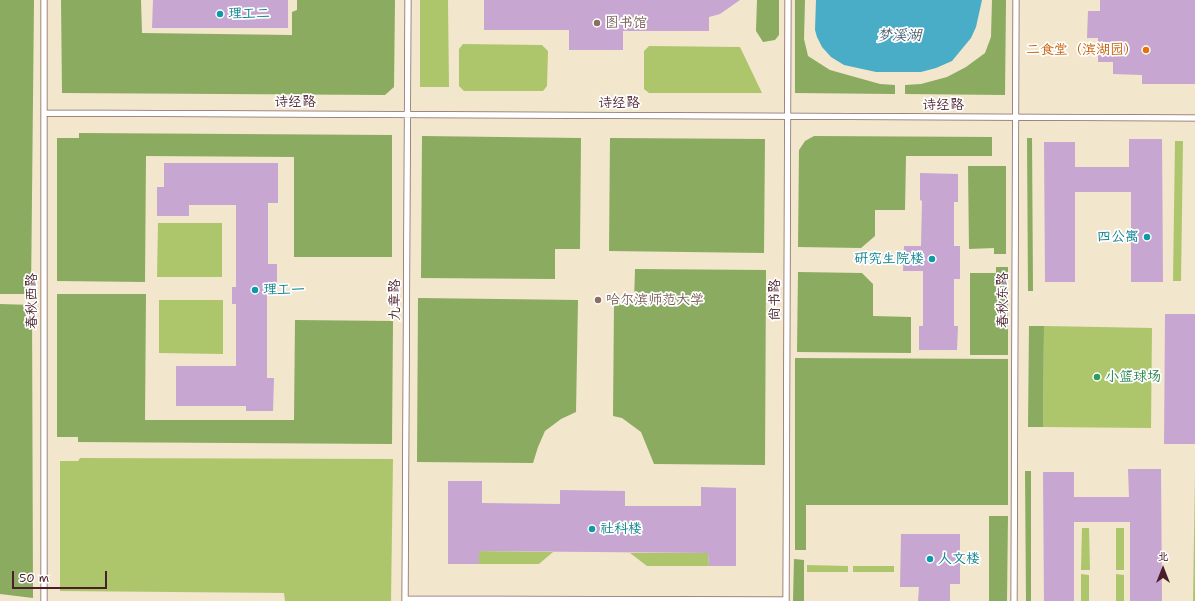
<!DOCTYPE html>
<meta charset="utf-8">
<style>
body{margin:0}
#map{position:relative;width:1195px;height:601px;overflow:hidden;background:#f2e6cc;font-family:"Shantell Sans","LXGW WenKai TC",sans-serif}
canvas{display:block}
.north{position:absolute;left:1143px;top:549px;width:40px;height:40px;-webkit-text-stroke:3px #fff;paint-order:stroke;rotate:0deg;font-size:11px;font-weight:700;line-height:16px;text-align:center;color:#4a1f2b}
.north::after{content:'';display:block;margin:auto;width:14px;height:18px;background:#4a1f2b;clip-path:polygon(50% 0,100% 100%,50% 72%,0 100%)}
.scale{position:absolute;left:12px;top:571px;width:95px;height:18px;box-sizing:border-box;border:2px solid #4a1f2b;border-top:0;padding-left:5px;font-size:12px;line-height:14px;white-space:nowrap;color:#4a1f2b;-webkit-text-stroke:3px #fff;paint-order:stroke}
</style>
<div id="map">
<canvas width="1195" height="601"></canvas>
<div class="north">北</div>
<div class="scale">50 m</div>
</div>
<script>
const g = document.querySelector('canvas').getContext('2d');
g.lineJoin = 'round';
function fill(path, color) { g.fillStyle = color; g.fill(path, 'evenodd'); }
const toPath = rows => new Path2D(rows.map(r => 'M' + r).join(''));
function stroke(path, color, width, dash) { g.strokeStyle = color; g.lineWidth = width; g.lineCap = dash ? 'butt' : 'round'; g.setLineDash(dash || []); g.stroke(path); }
function write(font, color, halo, rows, align = 'center') {
  g.font = font + ' "Shantell Sans","LXGW WenKai TC",sans-serif'; g.lineWidth = 3.5; g.setLineDash([]); g.textBaseline = 'middle'; g.strokeStyle = halo; g.fillStyle = color; for (const [text, x, y, turn = 0] of rows) {
    g.save(); g.translate(x, y); g.rotate((+turn || 0) * Math.PI / 180); g.textAlign = isNaN(turn) ? turn : align; if (halo) g.strokeText(text, 0, 0); g.fillText(text, 0, 0); g.restore();
  }
}
const green = toPath([
 [420,0,448,0,449,87,420,87],
 [463,44,542,45,548,51,547,86,543,91,464,91,459,86,459,49],
 [649,46,740,47,762,93,649,93,644,89,644,51],
 [1175,141,1183,141,1181,281,1173,281],
 [158,223,222,223,222,277,157,277],
 [159,300,223,300,223,354,159,353],
 [1044,326,1152,328,1151,428,1043,427],
 [80,458,393,459,391,601,285,601,284,593,60,591,60,461,78,461],
 [1195,472,1195,601,1193,601],
 [1082,528,1089,528,1090,570,1081,570],
 [1116,528,1124,528,1124,570,1116,570],
 [479,551,553,552,539,564,479,564],
 [630,553,708,553,709,566,647,566],
 [807,565,848,566,848,572,807,572],
 [853,566,894,566,894,572,853,572],
 [1081,574,1089,575,1089,601,1081,601],
 [1116,574,1124,575,1124,601,1116,601]
]);
const forest = toPath([
 [0,0,34,0,31,294,0,294],
 [61,0,141,0,142,33,292,35,292,12,297,10,297,0,395,0,394,87,385,95,62,93],
 [757,0,779,0,779,35,775,40,763,42,756,31],
 [795,0,805,0,804,39,808,56,830,70,880,84,895,85,895,94,795,93],
 [992,0,1006,0,1005,95,905,94,905,85,921,84,947,77,966,67,985,53,991,37],
 [79,133,392,135,392,257,294,257,294,157,146,156,145,282,57,281,57,138,79,138],
 [422,136,581,138,580,249,555,249,555,279,421,278],
 [814,136,992,137,992,156,906,156,905,210,875,210,875,236,861,248,798,247,799,150,805,141],
 [610,138,765,139,764,253,609,251],
 [1027,138,1032,138,1033,291,1028,291],
 [968,166,1006,166,1006,254,994,254,994,248,969,249],
 [996,267,1008,267,1008,355,970,355,970,273,996,273],
 [635,269,766,270,765,465,654,464,641,432,622,418,613,416,614,303,634,303],
 [798,272,862,273,873,284,873,316,911,317,911,353,797,352],
 [57,294,146,294,145,420,294,420,295,320,393,321,392,444,78,442,78,437,57,437],
 [418,298,578,300,576,412,561,419,545,431,538,447,533,463,417,462],
 [0,304,32,305,33,598,0,594],
 [1029,326,1044,326,1043,427,1028,427],
 [795,358,1008,359,1008,505,806,505,806,550,795,550],
 [1025,471,1031,471,1031,601,1026,601],
 [989,516,1008,516,1007,601,989,601],
 [794,559,804,560,804,601,793,601]
]);
const water = toPath([
 [816,0,982,0,976,27,971,38,952,61,936,68,921,72,876,72,844,65,831,57,822,47,817,37,815,30]
]);
const building = toPath([
 [153,0,288,0,288,28,152,28],
 [484,0,740,0,720,14,709,17,709,31,623,31,623,50,569,50,569,30,484,30],
 [1100,0,1195,0,1195,84,1142,84,1142,75,1113,74,1113,62,1098,62,1098,38,1087,38,1088,11,1100,11],
 [1129,139,1162,139,1163,282,1131,282,1131,192,1075,192,1075,282,1045,282,1044,142,1075,142,1075,167,1129,167],
 [164,163,278,163,278,203,268,203,268,264,277,264,277,294,267,294,267,378,274,378,273,411,246,411,246,406,176,406,176,366,236,366,236,304,232,304,232,287,236,287,236,205,189,205,189,216,157,216,157,187,164,187],
 [920,173,958,174,958,202,954,202,954,246,960,246,960,279,954,279,954,326,958,326,957,350,919,350,919,326,923,326,923,271,903,271,904,246,921,246,922,201,920,200],
 [1165,314,1195,314,1195,444,1164,444],
 [1128,469,1161,469,1162,601,1130,601,1130,522,1074,522,1074,601,1044,601,1043,472,1074,472,1074,497,1129,497],
 [448,481,482,481,482,503,560,504,560,490,625,491,625,506,701,506,701,487,736,488,736,566,709,566,708,553,479,551,479,564,448,564],
 [901,534,960,534,960,584,950,584,950,601,918,601,919,587,900,587]
]);
const lane = toPath([
 [44,0,44,601],
 [44,113,1195,118],
 [405,599,786,600],
 [405,601,408,0],
 [786,601,788,0],
 [1014,601,1016,0]
]);
const markers = [
 [220,14,4,"#0f9aa8"],
 [597,23,4,"#8d6e63"],
 [1146,50,4,"#e8710a"],
 [1147,237,4,"#0f9aa8"],
 [932,259,4,"#0f9aa8"],
 [255,290,4,"#0f9aa8"],
 [598,300,4,"#8d6e63"],
 [1097,377,4,"#2e9e5b"],
 [592,529,4,"#0f9aa8"],
 [930,559,4,"#0f9aa8"]
];
const cultureNames = [
 ["理工二",228,14],
 ["四公寓",1139,237,"right"],
 ["研究生院楼",924,259,"right"],
 ["理工一",263,290],
 ["社科楼",600,529],
 ["人文楼",938,559]
];
const educationNames = [
 ["图书馆",605,23],
 ["哈尔滨师范大学",606,300]
];
const foodNames = [
 ["二食堂（滨湖园）",1138,50]
];
const streetNames = [
 ["诗经路",295,102],
 ["诗经路",619,103],
 ["诗经路",943,105],
 ["九章路",395,300,-90],
 ["尚书路",775,300,-90],
 ["春秋东路",1003,300,-90],
 ["春秋西路",32,301,-90]
];
const leisureNames = [
 ["小篮球场",1105,377]
];
const waterNames = [
 ["梦溪湖",899,36]
];
fill(green, '#adc66c');
fill(forest, '#8aab60');
fill(water, '#49adc8');
fill(building, '#c7a6d1');
stroke(lane, '#856563', 7);
stroke(lane, '#fff', 5.5);
for (const [x, y, r, color] of markers) { const dot = new Path2D(); dot.arc(x, y, r, 0, 2 * Math.PI); g.fillStyle = color; g.fill(dot); stroke(dot, '#fff', 1.5); }
write('14px', '#0d838f', '#fff', cultureNames, 'left');
write('14px', '#785e54', '#fff', educationNames, 'left');
write('14px', '#c56008', '#fff', foodNames, 'right');
write('14px', '#4a1f2b', '#fff', streetNames);
write('14px', '#27864d', '#fff', leisureNames, 'left');
write('italic 15px', '#4a5f72', '#fff', waterNames);
</script>
